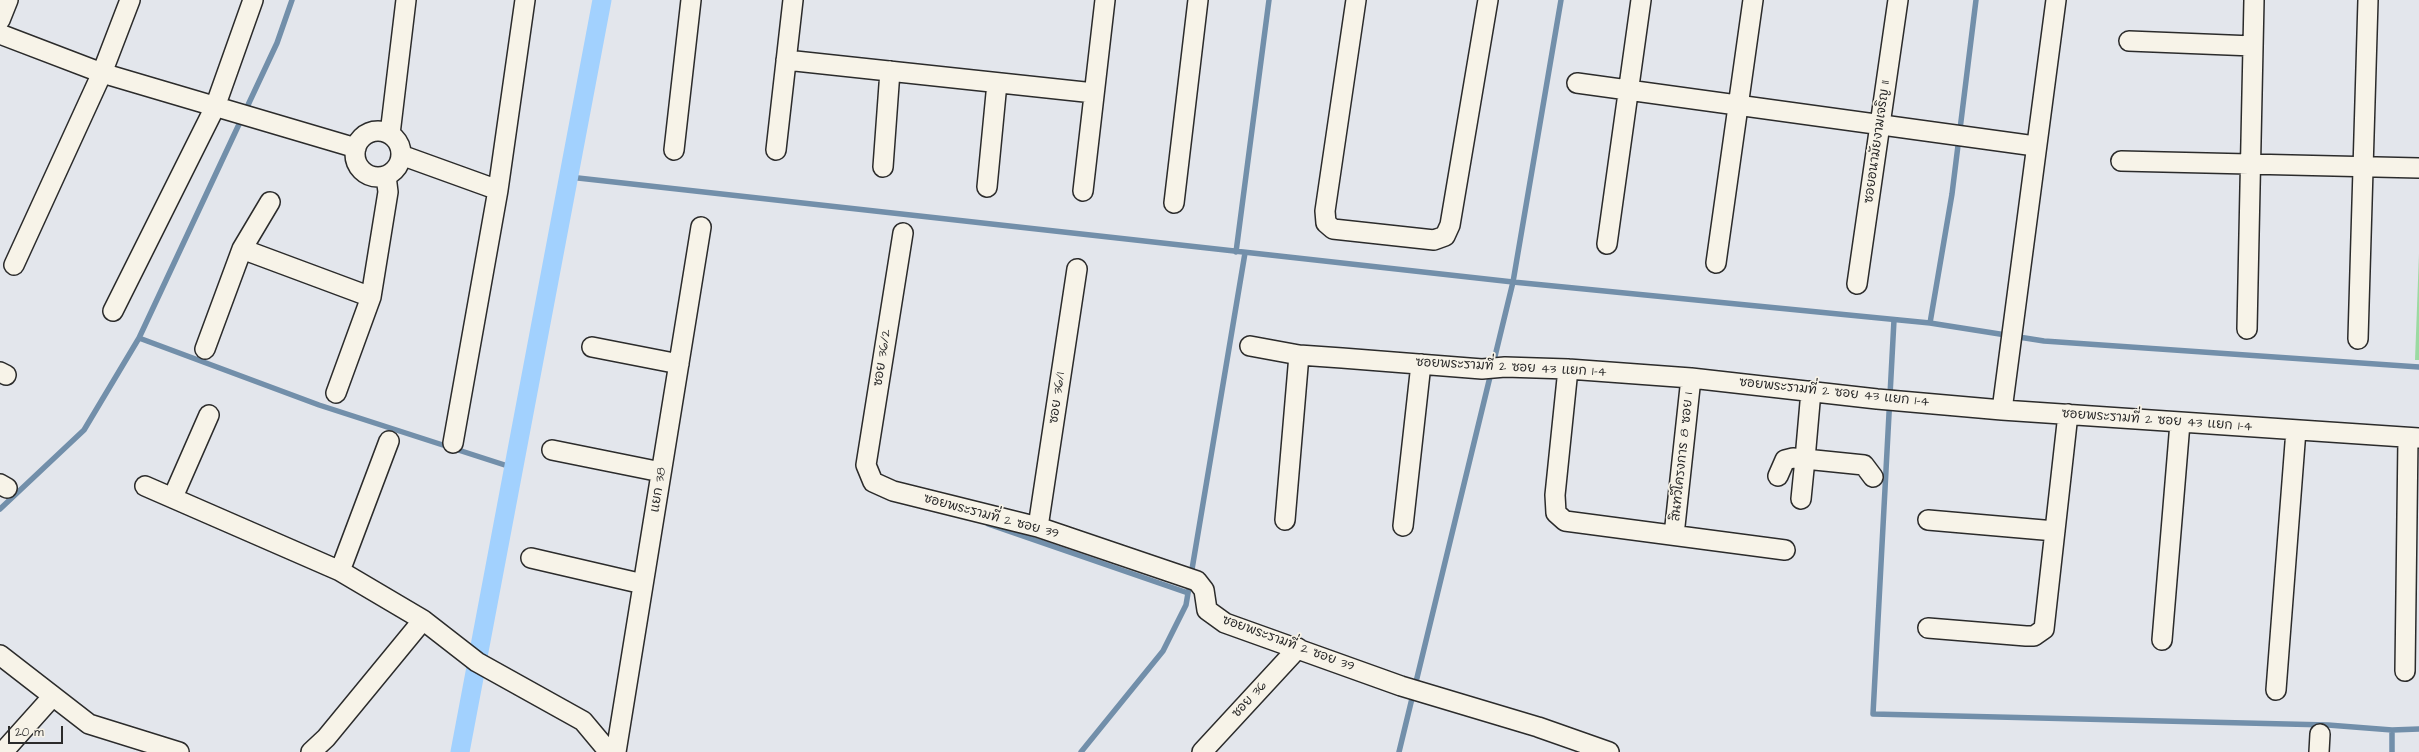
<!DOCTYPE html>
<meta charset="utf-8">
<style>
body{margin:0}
#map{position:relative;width:2419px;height:752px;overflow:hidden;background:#e3e6ec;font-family:"Architects Daughter",sans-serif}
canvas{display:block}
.scale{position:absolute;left:8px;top:726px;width:55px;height:18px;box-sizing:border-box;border:2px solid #2b2b2b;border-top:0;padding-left:5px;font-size:12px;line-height:14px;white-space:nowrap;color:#2b2b2b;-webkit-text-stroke:3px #f7f3e8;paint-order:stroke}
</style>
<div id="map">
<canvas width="2419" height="752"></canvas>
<div class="scale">20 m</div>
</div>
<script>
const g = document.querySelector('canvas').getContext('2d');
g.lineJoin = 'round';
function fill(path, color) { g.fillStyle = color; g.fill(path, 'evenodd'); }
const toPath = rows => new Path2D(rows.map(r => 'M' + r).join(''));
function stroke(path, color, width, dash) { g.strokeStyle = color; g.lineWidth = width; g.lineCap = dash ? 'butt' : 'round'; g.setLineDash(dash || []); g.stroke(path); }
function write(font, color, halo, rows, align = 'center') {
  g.font = font + ' "Architects Daughter","Playpen Sans Thai",sans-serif'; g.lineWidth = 3.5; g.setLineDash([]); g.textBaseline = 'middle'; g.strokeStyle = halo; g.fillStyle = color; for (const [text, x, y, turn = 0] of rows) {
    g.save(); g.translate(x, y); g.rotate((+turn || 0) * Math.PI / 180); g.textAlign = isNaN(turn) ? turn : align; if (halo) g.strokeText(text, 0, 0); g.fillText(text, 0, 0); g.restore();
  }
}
const green = toPath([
 [2419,254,2419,360,2415,360]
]);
const stream = toPath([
 [569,177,1513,282,1930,323,2044,341,2419,367],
 [1236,252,1269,0],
 [1894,320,1873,714,2328,725,2392,730,2419,729],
 [1930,323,1952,194,1976,0],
 [139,338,319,405,514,468],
 [0,509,84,430,139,338,277,43,292,0],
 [988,524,1188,593],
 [2392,730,2392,752],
 [1081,752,1163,651,1186,605,1245,253],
 [1399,752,1513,282,1561,0]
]);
const canal = toPath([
 [460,752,602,0]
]);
const minor = toPath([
 [1356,0,1325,211,1326,223,1333,229,1434,240,1445,236,1450,225,1488,0],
 [0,20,8,0],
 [0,34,102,73,356,148],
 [2129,41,2253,46],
 [786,60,1094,93],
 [1577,83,2035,146],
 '355 154a23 23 0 1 1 46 0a23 23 0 1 1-46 0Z',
 [390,134,406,0],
 [674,150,691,0],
 [776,150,793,0],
 [401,155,498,190],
 [2121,161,2419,168],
 [883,167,890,71],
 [987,187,997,83],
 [1083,191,1105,0],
 [1174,203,1198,0],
 [903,233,866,465,873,482,893,491,1038,527,1197,581,1204,590,1207,610,1225,623,1401,686,1538,727,1609,752],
 [1607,244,1641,0],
 [242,249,371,297],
 [1716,263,1753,0],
 [14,265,102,73,130,0],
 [1857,284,1898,0],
 [113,311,215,107,253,0],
 [2247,329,2254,0],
 [2358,339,2368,0],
 [1250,346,1299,355,1342,358,1482,369,1505,367,1568,369,1691,378,1877,399,2002,410,2419,438],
 [592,347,679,364],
 [205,349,242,249,270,202],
 [1568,369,1555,495,1556,513,1565,521,1785,550],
 [0,372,6,375],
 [1811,391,1805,459,1864,465,1873,477],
 [336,393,371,297,388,192,386,176],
 [2002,410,2056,0],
 [453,443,498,190,525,0],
 [552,450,661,472],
 [1778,476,1785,460,1793,458,1805,459,1801,499],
 [0,484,7,488],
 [145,486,340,571,423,620,477,662,583,721,609,752],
 [173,497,209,415],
 [1285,520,1299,355],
 [1928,520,2055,531],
 [1403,526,1421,364],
 [1038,527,1077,269],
 [1674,535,1691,378],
 [531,558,643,584],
 [340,571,389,441],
 [1928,628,2026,636,2034,636,2044,629,2068,414],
 [2162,640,2180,423],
 [0,655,89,724,179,752],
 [2405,671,2408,438],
 [2276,690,2296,430],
 [3,752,53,696],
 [311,752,326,738,423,620],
 [616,752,701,227],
 [1202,752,1298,648],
 [2319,752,2320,734]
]);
const streetNames = [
 ["ซอยอนามัยงามเจริญ 11",1878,142,-82],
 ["ซอย 36/2",883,358,-81],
 ["ซอยพระรามที่ 2 ซอย 43 แยก 1-4",1511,368,3],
 ["ซอยพระรามที่ 2 ซอย 43 แยก 1-4",1834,393,6],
 ["ซอย 36/1",1058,398,-82],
 ["ซอยพระรามที่ 2 ซอย 43 แยก 1-4",2157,421,4],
 ["สินทวีโครงการ 8 ซอย 1",1683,457,-84],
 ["แยก 38",659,490,-81],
 ["ซอยพระรามที่ 2 ซอย 39",991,517,15],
 ["ซอยพระรามที่ 2 ซอย 39",1288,644,20],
 ["ซอย 36",1250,700,-47]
];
fill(green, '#9bdaa2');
stroke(stream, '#728faa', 5.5);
stroke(canal, '#a2d1fe', 19);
stroke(minor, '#2b2b2b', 22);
stroke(minor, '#f7f3e8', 19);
write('13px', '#2b2b2b', '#f7f3e8', streetNames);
</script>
